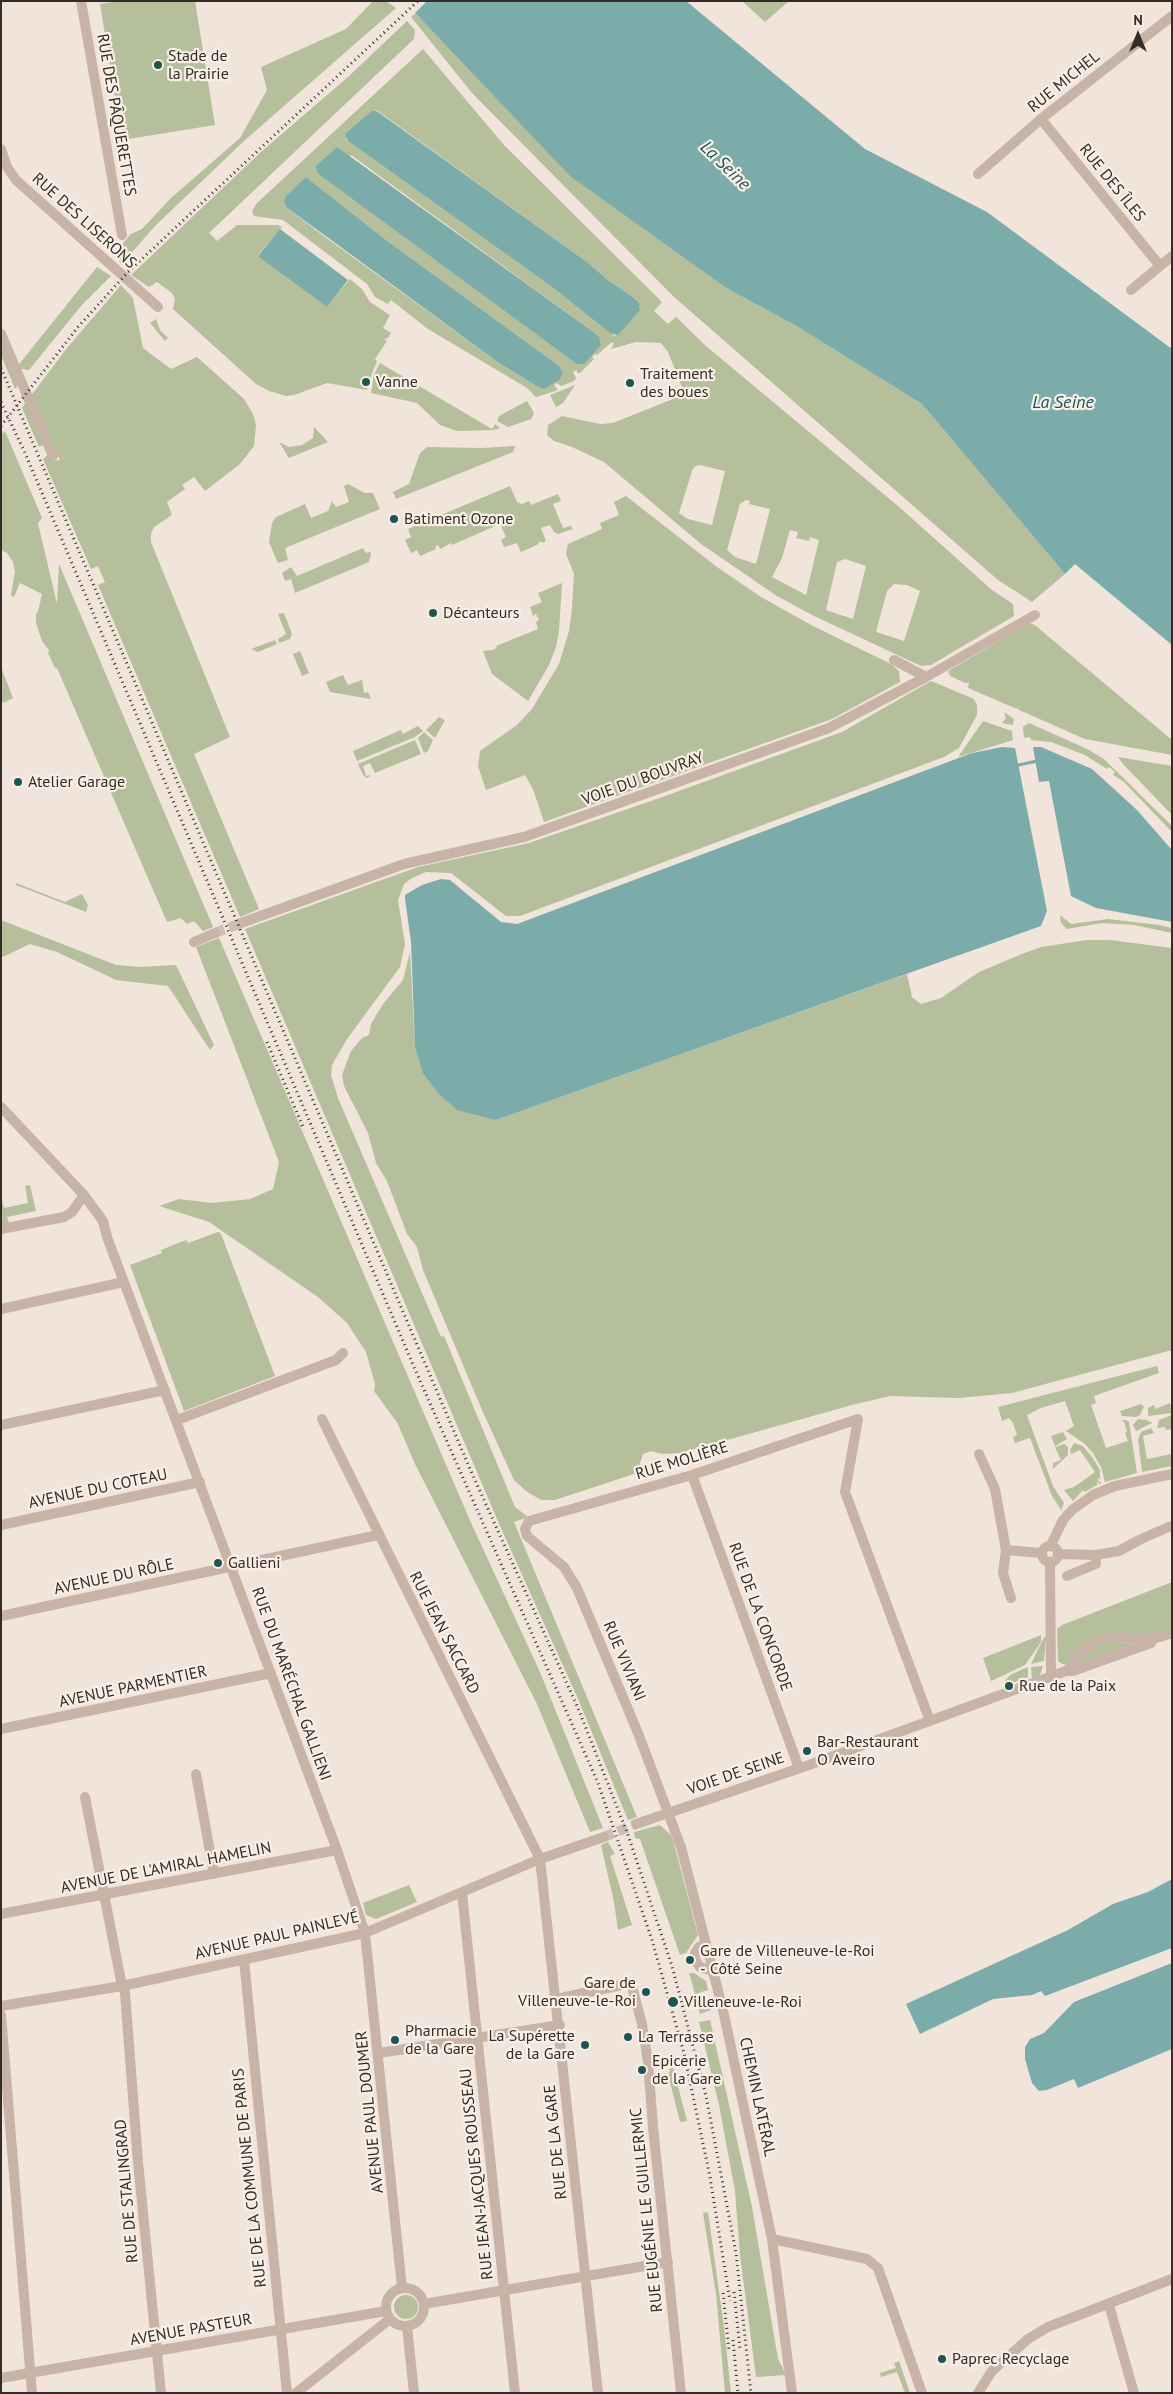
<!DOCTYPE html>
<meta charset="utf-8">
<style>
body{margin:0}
#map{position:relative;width:1173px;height:2394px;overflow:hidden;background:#f0e4db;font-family:"PT Sans",sans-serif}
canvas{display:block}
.frame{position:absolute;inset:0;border:2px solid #352b27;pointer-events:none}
.north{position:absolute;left:1113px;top:10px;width:50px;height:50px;-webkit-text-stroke:4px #f8efe7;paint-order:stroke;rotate:0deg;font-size:14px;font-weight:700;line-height:20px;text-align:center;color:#352b27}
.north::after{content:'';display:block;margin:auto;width:18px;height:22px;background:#352b27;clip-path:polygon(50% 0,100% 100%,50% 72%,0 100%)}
</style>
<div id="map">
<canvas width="1173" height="2394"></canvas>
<div class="frame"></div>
<div class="north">N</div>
</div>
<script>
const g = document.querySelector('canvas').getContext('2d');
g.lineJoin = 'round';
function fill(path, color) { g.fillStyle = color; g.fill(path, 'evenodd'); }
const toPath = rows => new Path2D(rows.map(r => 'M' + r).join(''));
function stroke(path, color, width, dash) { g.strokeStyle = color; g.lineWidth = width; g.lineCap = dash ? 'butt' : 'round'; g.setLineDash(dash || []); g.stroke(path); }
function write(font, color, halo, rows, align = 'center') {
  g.font = font + ' "PT Sans",sans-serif'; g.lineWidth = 4.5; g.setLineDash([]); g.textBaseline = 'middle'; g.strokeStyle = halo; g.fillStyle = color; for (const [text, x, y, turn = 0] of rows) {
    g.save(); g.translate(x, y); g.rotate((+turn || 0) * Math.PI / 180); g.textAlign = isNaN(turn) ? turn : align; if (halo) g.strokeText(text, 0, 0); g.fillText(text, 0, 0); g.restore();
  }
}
const green = toPath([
 [120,1,195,1,215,125,122,140,100,4],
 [373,1,386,1,396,8,244,141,155,226,121,265,116,251,131,234,142,229,171,198,240,138,267,90,261,67,346,29],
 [742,1,789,1,765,22],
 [415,13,728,289,798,327,922,404,1065,574,1032,602,998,580,673,296,472,93,411,17],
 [407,21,415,30,414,39,209,233,217,241,237,225,278,225,282,227,258,255,327,306,350,279,362,289,370,302,390,315,383,328,391,333,388,338,384,339,387,341,375,359,377,361,369,381,365,380,364,384,368,385,367,390,327,383,294,395,286,396,269,391,256,384,173,309,175,299,172,293,157,282,149,287,131,275,262,151,348,77],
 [423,49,504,145,662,302,654,311,668,324,676,317,706,346,898,506,992,590,1013,604,1014,616,931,665,921,666,812,615,777,596,701,544,604,462,572,447,554,441,547,435,548,425,562,416,600,424,613,423,678,397,681,393,682,387,668,352,661,343,636,342,611,349,614,344,612,342,597,355,595,354,592,357,594,359,580,373,577,373,577,370,573,372,576,378,574,381,561,386,557,383,554,385,558,390,536,397,527,388,428,329,391,300,388,304,375,297,367,284,283,220,254,216,252,211,257,203],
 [373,110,378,111,587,262,609,281,630,295,640,307,615,336,611,334,552,287,348,141,346,138],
 [351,155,592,331,578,364,325,179],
 [306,177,386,240,558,365,563,372,540,388,499,363,325,237,286,207,284,202],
 [700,465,725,471,712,525,688,519,679,513,692,471,694,467],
 [746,500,750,501,749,504,770,509,756,564,735,557,727,550,740,504],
 [790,530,798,532,796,538,809,541,810,537,819,540,806,595,772,577,782,558],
 [845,559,866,566,853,619,826,610,837,562],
 [894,584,907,585,920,591,904,641,876,632,887,591],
 [97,267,111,276,81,306,29,370,16,368],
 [121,285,133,298,143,348,171,369,197,357,244,399,253,414,256,425,254,446,240,464,205,491,194,477,182,485,185,489,167,502,172,515,154,527,151,534,151,542,230,737,194,754,259,909,240,917,98,585,105,582,98,566,91,569,43,459,49,454,53,461,60,460,30,397,67,348],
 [156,319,160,330,168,338,165,341,150,323],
 [1,339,19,384,15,389,1,355],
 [380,363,492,429,495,424,500,428,494,430,457,431,440,425,417,403,371,393,374,374],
 [575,385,563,403,556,407,550,395],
 [527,401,534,413,531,419,508,427,497,421,499,416],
 [26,402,45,444,39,447,22,408],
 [314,427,328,442,289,458,279,442,289,447,302,445,313,438],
 [5,431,42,518,38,523,57,604,59,564,213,927,203,931,194,921,187,924,181,918,167,922,57,668,55,668,48,653,49,650,42,641,36,623,36,614,38,612,42,594,20,583,14,597,11,596,15,571,13,562,7,553,1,550,1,435],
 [515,446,513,452,396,499,393,492,409,484,420,453,427,447,482,448],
 [348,484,365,493,373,493,380,509,285,548,288,560,278,563,269,542,272,523,276,517,305,504,311,518,328,511,332,501,336,507,349,502,344,486],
 [510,486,517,502,522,504,529,501,531,505,558,494,561,501,553,504,563,528,571,526,573,529,558,534,554,532,550,525,541,528,546,541,542,543,541,541,537,545,521,552,517,543,504,547,501,540,506,537,500,524,452,545,451,543,440,549,438,545,435,547,436,549,420,556,417,550,411,553,405,540,411,537,408,529],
 [626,496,717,567,761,597,813,626,891,664,899,671,900,682,832,719,544,822,533,789,525,775,486,790,478,766,480,751,517,725,532,709,559,664,569,631,572,609,574,574,566,554,568,544,602,529,600,523,619,515,614,502],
 [363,548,366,553,370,552,371,554,369,562,295,593,291,579,285,581,282,573,291,567,297,576],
 [562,583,559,631,556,647,549,665,528,701,492,674,483,651,492,650,497,648,496,646,538,629,536,622,539,620,536,614,533,616,530,607,542,602,538,593],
 [284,613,292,634,290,639,279,643,278,639,286,634,278,614],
 [1030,623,1036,626,1172,740,1172,755,1085,739,1019,710,1018,707,1017,709,968,688,969,683,965,683,950,676,948,671],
 [275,640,277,644,258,652,251,649],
 [300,651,309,673,302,676,293,654],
 [1,667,13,698,3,703,1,698],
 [343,675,348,685,362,680,364,693,368,692,371,699,330,692,326,682],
 [931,681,974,699,977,706,977,715,959,748,944,757,520,916,506,916,451,873,426,872,412,878,404,884,398,900,405,944,400,967,347,1039,332,1065,331,1075,338,1098,441,1337,444,1336,515,1507,528,1517,514,1522,637,1817,628,1820,579,1701,500,1526,245,929,418,867,529,843,654,800,842,732],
 [1004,712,1014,719,1013,725,1002,723,1006,718],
 [439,717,445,720,435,738,426,730],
 [983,721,1012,731,1013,740,958,757],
 [1029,723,1087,749,1104,759,1172,826,1172,832,1123,781,1113,775,1115,772,1109,767,1107,769,1085,755,1051,742,1031,740,1030,737,1024,738,1023,727],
 [418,726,423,731,415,737,357,761,353,751,401,730,403,734],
 [424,732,433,740,428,751,424,753,418,738],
 [415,740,421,754,375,773,370,763,363,766,366,776,372,775,367,778,363,775,358,764],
 [1118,757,1172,766,1172,815,1123,764],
 [16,883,65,902,82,894,88,905,86,912,16,885],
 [1060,915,1071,924,1108,919,1159,925,1172,928,1172,933,1134,925,1102,923,1067,929,1061,923],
 [1,920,116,965,141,967,176,965,214,1045,210,1050,168,986,116,980,57,952,30,944,3,957,1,956],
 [219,938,472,1525,540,1672,603,1828,590,1832,537,1704,415,1464,398,1424,374,1391,375,1384,366,1352,347,1323,318,1297,209,1222,159,1206,179,1199,212,1203,250,1199,273,1189,279,1162,196,947],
 [1087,940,1110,940,1172,948,1172,1350,1012,1393,959,1398,890,1396,852,1405,681,1453,663,1454,651,1451,643,1454,637,1473,555,1500,541,1500,526,1491,514,1480,482,1410,423,1270,417,1247,407,1234,387,1181,376,1163,368,1133,344,1086,342,1075,351,1051,362,1038,369,1035,371,1024,383,1004,403,980,410,952,415,1046,496,1120,907,974,912,997,921,1004,941,998,979,972,1022,954,1041,947],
 [30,1185,36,1211,7,1217,9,1224,1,1225,1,1196,4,1208,28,1203,25,1186],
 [218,1232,221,1234,275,1376,184,1411,130,1265,162,1253,161,1250,186,1240,188,1243],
 [1157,1366,1159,1373,1094,1396,1096,1403,1091,1405,1106,1448,1128,1441,1125,1433,1127,1431,1124,1422,1121,1420,1126,1420,1129,1422,1137,1473,1105,1482,1101,1467,1093,1453,1085,1444,1066,1431,1074,1426,1065,1401,1041,1408,1027,1415,1053,1486,1064,1503,1061,1510,1052,1496,1030,1438,1015,1443,1013,1437,1017,1435,1013,1423,1009,1418,1002,1421,998,1407],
 [1170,1403,1172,1413,1148,1416,1148,1408,1154,1405,1155,1409],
 [1141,1404,1144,1407,1140,1415,1136,1417,1122,1416,1120,1411],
 [1172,1415,1172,1429,1166,1430,1165,1427,1157,1428,1159,1420],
 [1138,1419,1147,1420,1152,1423,1136,1431,1133,1425],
 [1151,1428,1154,1433,1143,1436,1147,1459,1172,1454,1172,1466,1142,1472,1138,1440,1141,1432],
 [1063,1432,1067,1439,1055,1446,1051,1436],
 [1074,1443,1083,1446,1092,1457,1100,1470,1100,1478,1097,1480,1102,1483,1099,1484,1097,1481,1097,1485,1085,1492,1083,1490,1073,1501,1064,1490,1074,1487,1095,1472,1080,1450,1071,1454,1070,1450],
 [1064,1444,1068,1447,1068,1455,1053,1469,1053,1463,1061,1460,1055,1447],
 [1172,1582,1172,1628,1151,1636,1112,1634,1068,1664,1062,1664,1058,1661,1057,1629,1062,1625],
 [1041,1635,1041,1642,1025,1665,991,1681,983,1658],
 [1044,1637,1046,1637,1044,1661,1031,1664],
 [1119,1642,1135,1643,1080,1666,1078,1664,1092,1648,1102,1643],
 [1043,1666,1040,1675,1032,1679,1031,1667],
 [1028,1667,1028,1677,1007,1685,1005,1681,1010,1675],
 [660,1825,671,1835,674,1844,698,1935,686,1953,680,1955,640,1839,635,1838,634,1832],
 [608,1842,615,1854,610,1856,632,1925,618,1930,614,1902,601,1845],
 [409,1885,417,1902,376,1919,366,1915,363,1903],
 [689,1973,694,1973,706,1981,708,1990,695,1994],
 [711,1999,711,2010,700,2014,697,2003],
 [710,2020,752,2207,778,2359,786,2375,756,2377,740,2255,735,2191,719,2105,699,2022],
 [670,2066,673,2067,687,2121,680,2122,669,2078],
 [708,2212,724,2327,731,2393,725,2393,716,2294,703,2213],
 '394 2307a12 12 0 1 1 24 0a12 12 0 1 1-24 0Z',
 [899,2361,910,2393,905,2393,897,2372,881,2377,880,2373,896,2368,894,2363]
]);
const water = toPath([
 [404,1,686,1,865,149,987,212,1172,349,1172,645,1075,564,1065,574,922,404,798,327,728,289,570,176],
 [373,110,378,112,587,262,609,281,630,295,639,303,640,310,618,335,611,334,552,287,348,141,345,134],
 [337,147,592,331,599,337,601,345,584,364,577,364,325,179,317,172,316,166],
 [306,177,386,240,558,365,563,372,560,379,544,389,540,388,499,363,286,207,284,202,286,196],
 [280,229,348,280,327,307,258,256],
 [1002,747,1015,748,1047,911,1041,926,496,1120,457,1110,438,1093,423,1073,415,1046,411,942,405,899,405,895,422,885,441,879,450,880,501,922,517,924,972,753],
 [1033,747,1041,747,1092,769,1137,810,1172,850,1172,922,1096,908,1071,896,1049,781,1039,782],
 [1172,1879,1172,1948,1045,1996,1041,1991,1032,1995,993,1999,920,2034,906,2004,1068,1930,1113,1904,1148,1892],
 [1172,1963,1172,2049,1078,2088,1074,2079,1047,2090,1039,2091,1032,2083,1025,2059,1025,2047,1030,2039,1044,2033,1074,2002]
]);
const pier = toPath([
 [403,1,427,1,413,15]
]);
const stream = toPath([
 [1014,766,1037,761]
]);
const streetTunnel = toPath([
 [215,933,241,923],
 [604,1837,636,1824]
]);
const street = toPath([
 [81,1,122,235],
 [1041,119,1160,266],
 [1,149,7,167,16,180,158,307],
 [978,174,1041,119,1172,16],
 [1131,290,1172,256],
 [1,334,53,456],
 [894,660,926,677],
 [241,923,404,864,524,837,829,728,926,677,1035,615],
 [194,942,215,933],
 [1,1107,84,1195,103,1221,107,1237,337,1850,365,1933,402,2288],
 [1,1229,64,1217,72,1212,84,1195],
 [1,1309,124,1282],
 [322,1419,540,1859,598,2393],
 [177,1420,336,1360,343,1353],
 [1,1425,165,1390],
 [979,1454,995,1489,1006,1550,1003,1573,1011,1598],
 [692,1475,799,1768],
 [1,1525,200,1482],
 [1051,1545,1063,1520,1072,1510,1093,1495,1115,1486,1172,1474],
 '1042 1554a8 8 0 1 1 16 0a8 8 0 1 1-16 0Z',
 [1006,1550,1041,1553],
 [1058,1554,1096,1555,1119,1551,1141,1539,1171,1526],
 [1050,1562,1051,1677],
 [1067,1576,1096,1564,1096,1555],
 [1,1616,378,1535],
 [1066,1671,1087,1647,1101,1639,1116,1637,1152,1639],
 [1,1729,271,1673],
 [196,1774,214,1874],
 [85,1797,121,1981,125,1993,138,2162,161,2393],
 [636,1824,809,1765,1066,1671,1073,1671,1151,1643,1153,1639,1172,1633],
 [462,1893,515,2393],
 [1,1914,337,1850],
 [706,1943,699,1947,695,1953,695,1960,700,1967,713,1971],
 [244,1960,287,2393],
 [556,1999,631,1983,642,2024,648,2062,653,2127,681,2393],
 [1,2006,122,1986,365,1933,540,1859,604,1837],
 [1,2015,32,2393],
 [379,2053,560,2025],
 [772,2239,867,2259,878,2268,922,2393],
 '386 2307a19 19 0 1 1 38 0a19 19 0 1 1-38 0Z',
 [424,2304,668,2262],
 [1109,2305,1134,2393],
 [407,2326,414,2393],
 [1,2378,386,2311],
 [296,2393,390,2319],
 [792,2393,772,2239,723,2010,681,1847,638,1733,577,1588,564,1567,527,1536,525,1529,529,1521,692,1475,858,1419,845,1492,930,1721],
 [978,2393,992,2371,1028,2339,1048,2327,1172,2279]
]);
const rail = toPath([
 [1,368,470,1469,578,1708,628,1835,672,1966,706,2096,736,2253,751,2393],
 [1,402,25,453,414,1367,598,1783,652,1940,684,2053,710,2177,730,2301],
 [1,426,78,327,128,272,418,1],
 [267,1042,303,1127],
 [734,2292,740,2349],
 [723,2293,729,2350],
 [733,2340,738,2393]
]);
const markers = [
 [158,65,5,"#1f5453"],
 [366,382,5,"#1f5453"],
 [630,383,5,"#1f5453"],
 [394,519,5,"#1f5453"],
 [433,613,5,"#1f5453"],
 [18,782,5,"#1f5453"],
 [218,1563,5,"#1f5453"],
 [1009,1686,5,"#1f5453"],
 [807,1751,5,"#1f5453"],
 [690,1960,5,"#1f5453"],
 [646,1992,5,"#1f5453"],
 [673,2002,6,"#1f5453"],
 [628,2037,5,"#1f5453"],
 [395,2040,5,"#1f5453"],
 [585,2045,5,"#1f5453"],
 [642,2070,5,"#1f5453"],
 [942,2359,5,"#1f5453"]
];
const poiNames = [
 ["Stade de",168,56],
 ["la Prairie",168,74],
 ["Traitement",640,374],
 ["des boues",640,392],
 ["Vanne",376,382],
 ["Batiment Ozone",404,519],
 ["Décanteurs",443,613],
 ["Atelier Garage",28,782],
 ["Gallieni",228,1563],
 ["Rue de la Paix",1019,1686],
 ["Bar-Restaurant",817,1742],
 ["O Aveiro",817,1760],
 ["Gare de Villeneuve-le-Roi",700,1951],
 ["- Côté Seine",700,1969],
 ["Gare de",636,1983,"right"],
 ["Villeneuve-le-Roi",636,2001,"right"],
 ["Villeneuve-le-Roi",684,2002],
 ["Pharmacie",405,2031],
 ["de la Gare",405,2049],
 ["La Supérette",575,2036,"right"],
 ["de la Gare",575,2054,"right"],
 ["La Terrasse",638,2037],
 ["Epicerie",652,2061],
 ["de la Gare",652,2079],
 ["Paprec Recyclage",952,2359]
];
const streetNames = [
 ["RUE MICHEL",1064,82,-39],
 ["RUE DES PÂQUERETTES",116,115,80],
 ["RUE DES ÎLES",1112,183,51],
 ["RUE DES LISERONS",84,221,42],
 ["VOIE DU BOUVRAY",643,779,-20],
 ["RUE MOLIÈRE",682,1461,-17],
 ["AVENUE DU COTEAU",98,1489,-12],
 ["AVENUE DU RÔLE",114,1577,-12],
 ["RUE DE LA CONCORDE",760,1617,70],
 ["RUE JEAN SACCARD",444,1633,63],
 ["RUE VIVIANI",624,1661,67],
 ["RUE DU MARÉCHAL GALLIENI",291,1684,70],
 ["AVENUE PARMENTIER",133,1687,-12],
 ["VOIE DE SEINE",736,1774,-19],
 ["AVENUE DE L'AMIRAL HAMELIN",166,1868,-11],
 ["AVENUE PAUL PAINLEVÉ",277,1936,-13],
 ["CHEMIN LATÉRAL",757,2097,78],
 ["AVENUE PAUL DOUMER",370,2112,-96],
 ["RUE DE LA GARE",556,2142,-96],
 ["RUE JEAN-JACQUES ROUSSEAU",477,2174,-96],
 ["RUE DE LA COMMUNE DE PARIS",250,2178,-96],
 ["RUE DE STALINGRAD",127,2191,-95],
 ["RUE EUGÉNIE LE GUILLERMIC",647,2210,-96],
 ["AVENUE PASTEUR",191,2330,-10]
];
const waterNames = [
 ["La Seine",725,166,44],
 ["La Seine",1063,403]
];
fill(green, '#b5bf9b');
fill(water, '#7bacaa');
fill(pier, '#f0e4db');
stroke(stream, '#7bacaa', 3);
stroke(streetTunnel, '#cbbfb7', 10, [10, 5]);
stroke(street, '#c8b4a7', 10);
stroke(rail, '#352b27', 3, [1, 4]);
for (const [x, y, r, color] of markers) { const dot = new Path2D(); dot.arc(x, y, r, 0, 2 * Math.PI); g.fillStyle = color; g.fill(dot); stroke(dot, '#f8efe7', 2); }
write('16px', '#352b27', '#f8efe7', poiNames, 'left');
write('16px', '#352b27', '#f8efe7', streetNames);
write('italic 18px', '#1f5453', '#f8efe7', waterNames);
</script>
